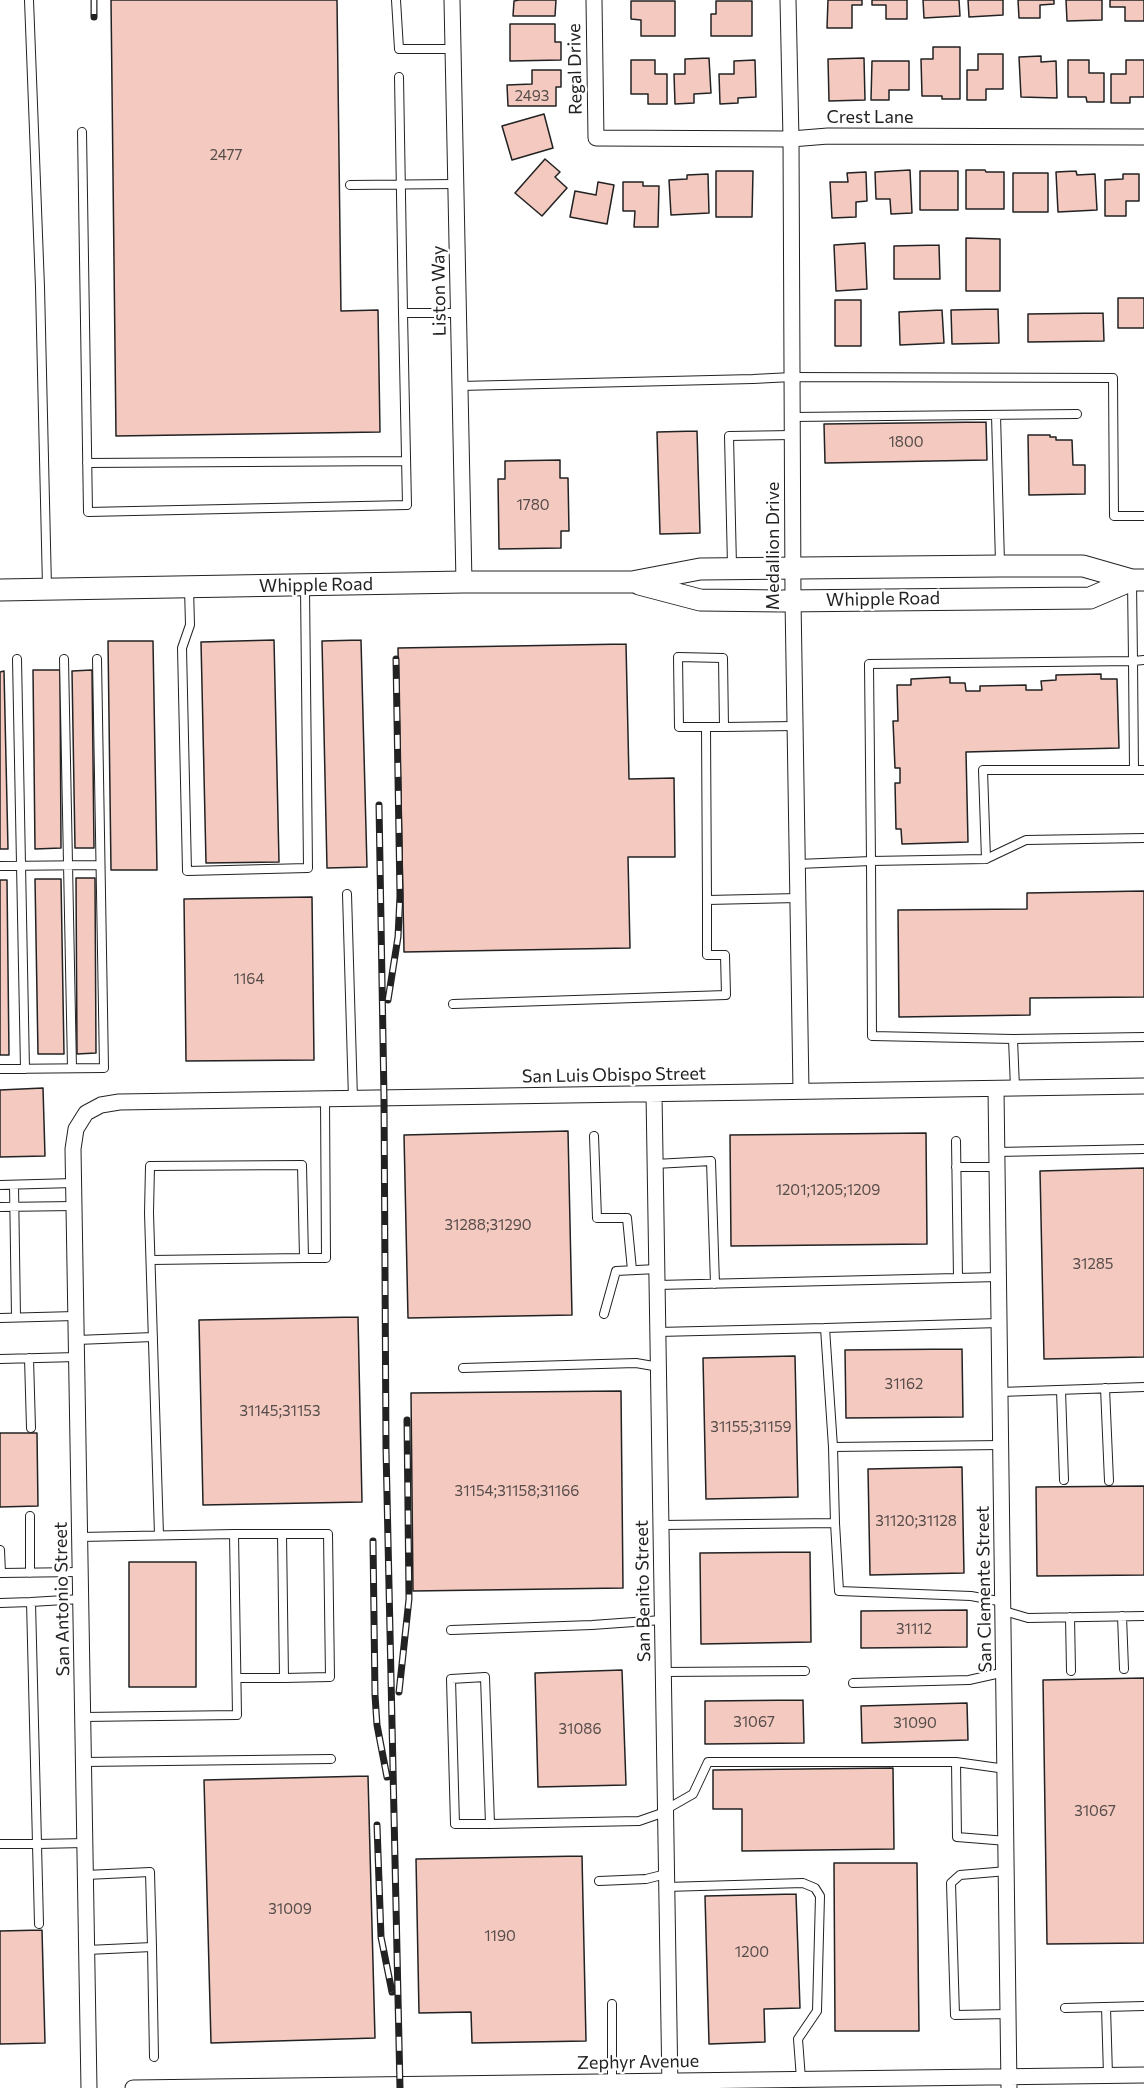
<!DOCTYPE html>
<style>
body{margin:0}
canvas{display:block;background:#fff}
</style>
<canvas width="1144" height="2088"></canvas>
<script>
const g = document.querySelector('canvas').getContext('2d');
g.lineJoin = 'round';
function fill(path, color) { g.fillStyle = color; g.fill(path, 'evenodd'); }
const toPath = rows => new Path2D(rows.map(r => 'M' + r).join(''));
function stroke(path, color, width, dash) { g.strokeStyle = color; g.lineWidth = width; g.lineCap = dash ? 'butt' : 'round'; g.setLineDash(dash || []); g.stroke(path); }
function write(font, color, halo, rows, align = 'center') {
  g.font = font + ' Commissioner,sans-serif'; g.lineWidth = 4.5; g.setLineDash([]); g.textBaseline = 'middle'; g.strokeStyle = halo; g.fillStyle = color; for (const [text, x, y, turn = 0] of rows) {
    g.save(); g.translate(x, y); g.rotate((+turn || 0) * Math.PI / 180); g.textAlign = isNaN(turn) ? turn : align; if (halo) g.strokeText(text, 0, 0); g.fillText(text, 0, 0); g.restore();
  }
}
const building = toPath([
 [111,0,337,0,341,311,378,310,380,432,116,436,111,0],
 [519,0,556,0,555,16,513,16,514,1,519,0],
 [828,0,862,0,862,5,852,5,852,28,827,28,828,0],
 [872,0,907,0,907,19,886,19,886,5,872,5,872,0],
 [923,0,959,0,960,16,924,18,923,0],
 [968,0,1003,0,1003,15,969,17,968,0],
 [1018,0,1054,0,1054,4,1040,5,1040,18,1019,18,1018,0],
 [1066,0,1102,0,1102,20,1067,21,1066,0],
 [1110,0,1144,0,1144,21,1125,21,1125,7,1110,7,1110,0],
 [631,1,675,1,675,36,641,36,641,20,631,19,631,1],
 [716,1,752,1,752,36,711,36,711,14,716,14,716,1],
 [510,24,555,24,555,42,561,42,561,60,510,61,510,24],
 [933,47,960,47,960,99,942,99,942,96,922,96,921,59,933,59,933,47],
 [978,54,1003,54,1003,89,986,89,986,100,967,100,967,70,978,70,978,54],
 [1041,56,1041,62,1056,61,1057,98,1021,97,1019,57,1041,56],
 [709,58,711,93,694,94,694,103,675,104,674,74,685,74,685,59,709,58],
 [864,58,865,100,829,101,828,59,864,58],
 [631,60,655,60,655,74,667,74,667,104,648,104,648,94,631,94,631,60],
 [755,60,756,97,738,98,738,103,720,104,719,74,734,74,734,61,755,60],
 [1068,60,1089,60,1089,73,1104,73,1104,102,1087,102,1086,97,1068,97,1068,60],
 [1126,60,1144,60,1144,97,1130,97,1130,103,1111,103,1111,74,1126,74,1126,60],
 [872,61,909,61,909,90,889,90,889,100,871,100,872,61],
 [532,70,561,70,561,87,556,87,556,106,508,106,507,85,532,84,532,70],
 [544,114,553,148,512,160,502,126,544,114],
 [545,159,560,172,555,177,567,188,542,216,515,193,545,159],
 [910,170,912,213,891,214,890,199,876,199,875,172,910,170],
 [966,170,985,170,986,172,1004,172,1004,209,966,209,966,170],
 [716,171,753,171,752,217,716,217,716,171],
 [920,171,958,171,958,210,920,210,920,171],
 [1076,171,1077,175,1095,174,1097,210,1058,212,1056,172,1076,171],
 [866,172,867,201,856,202,856,217,832,218,830,182,848,182,847,173,866,172],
 [1013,173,1048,173,1048,212,1013,212,1013,173],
 [708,174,709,213,671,215,669,180,687,179,687,175,708,174],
 [1123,174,1139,174,1139,201,1126,201,1126,216,1105,216,1105,180,1123,179,1123,174],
 [598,182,614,185,607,224,570,217,575,191,596,195,598,182],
 [623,182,643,182,643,186,659,186,658,227,634,227,635,211,623,211,623,182],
 [966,238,1000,239,1000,291,966,291,966,238],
 [865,243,867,289,836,291,834,245,865,243],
 [939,245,940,279,894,279,894,246,939,245],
 [1118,298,1144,298,1144,328,1118,328,1118,298],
 [835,300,861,300,861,346,835,346,835,300],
 [998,309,999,343,952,344,951,310,998,309],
 [942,310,944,343,900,345,899,312,942,310],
 [1103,313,1104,341,1028,342,1028,314,1103,313],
 [986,422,987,460,825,463,824,424,986,422],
 [697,431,700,533,660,534,657,432,697,431],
 [1028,435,1050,435,1050,437,1056,437,1056,440,1072,440,1073,465,1085,465,1085,494,1029,495,1028,435],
 [560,460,560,478,568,478,569,531,561,531,561,548,499,549,498,479,505,479,505,461,560,460],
 [274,640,279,862,206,863,201,642,274,640],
 [361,640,367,867,327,868,322,641,361,640],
 [108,641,153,641,157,870,111,870,108,641],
 [626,644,629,779,674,778,675,857,628,857,630,948,404,952,398,648,626,644],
 [33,670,60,670,61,848,35,849,33,670],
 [92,670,94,848,75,848,72,671,92,670],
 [4,671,8,849,0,849,0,672,4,671],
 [1101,674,1101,679,1117,679,1119,748,966,752,968,842,902,844,901,829,896,829,895,783,900,783,900,768,895,768,893,721,898,721,897,685,911,685,911,679,950,677,950,683,965,683,966,691,980,691,980,686,1026,685,1026,690,1042,690,1041,681,1056,680,1056,675,1101,674],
 [76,878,95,878,96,1053,77,1054,76,878],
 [35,879,61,879,64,1054,38,1054,35,879],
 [0,880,7,880,9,1055,0,1055,0,880],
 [1144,891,1144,997,1030,998,1030,1015,899,1017,898,910,1027,909,1027,893,1144,891],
 [312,897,314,1060,186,1061,184,899,312,897],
 [43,1088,45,1156,0,1157,0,1090,43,1088],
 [568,1131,572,1315,408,1318,404,1135,568,1131],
 [926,1133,927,1244,731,1246,730,1135,926,1133],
 [1144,1168,1144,1357,1044,1359,1040,1171,1144,1168],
 [358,1317,362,1502,203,1505,199,1320,358,1317],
 [962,1349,963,1417,846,1418,845,1350,962,1349],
 [795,1356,798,1497,706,1499,703,1358,795,1356],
 [621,1391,623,1588,413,1591,411,1393,621,1391],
 [0,1433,37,1433,38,1506,0,1507,0,1433],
 [962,1467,964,1573,870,1575,868,1469,962,1467],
 [1144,1486,1144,1575,1037,1576,1036,1487,1144,1486],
 [810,1552,811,1642,701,1644,700,1553,810,1552],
 [129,1562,196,1562,196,1687,129,1687,129,1562],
 [967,1610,967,1647,861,1648,861,1611,967,1610],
 [622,1670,626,1785,538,1787,535,1673,622,1670],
 [1144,1678,1144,1943,1047,1944,1043,1680,1144,1678],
 [803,1700,804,1743,705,1744,705,1701,803,1700],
 [967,1703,968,1740,862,1743,861,1706,967,1703],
 [893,1768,894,1849,742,1851,742,1809,713,1809,713,1770,893,1768],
 [368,1776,375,2038,211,2043,204,1780,368,1776],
 [582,1856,586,2041,472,2043,471,2012,419,2013,416,1859,582,1856],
 [834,1863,917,1863,919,2031,835,2031,834,1863],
 [796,1894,800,2008,764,2009,765,2042,709,2044,705,1896,796,1894],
 [42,1930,45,2043,0,2044,0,1931,42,1930]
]);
const lane = toPath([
 [29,0,40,287,47,587],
 [396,0,399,49,453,49],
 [399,77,403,313,459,313],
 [82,132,88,512,407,505,403,313],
 [350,185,456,184],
 [460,386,753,379,792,377,1113,378,1114,516,1144,516],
 [996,415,1000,563],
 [792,417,1077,414],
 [87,463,406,461],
 [732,566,729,436,792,435],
 [1132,582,1133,661,869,664,871,861,986,859,983,770,1144,770],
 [189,588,190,625,182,648,187,871,308,868,305,587],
 [17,659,25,1069],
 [64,659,72,1068],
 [706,727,724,727,723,658,678,657,679,727,706,727,707,900,798,898],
 [724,727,795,726],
 [1134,770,1133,661,1144,660],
 [986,859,1026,840,1144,838],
 [798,864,871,861,872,1036,1013,1039],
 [0,866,100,865],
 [347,894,353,1099],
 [453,1004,726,995,725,955,707,955,707,900],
 [0,1069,104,1068,97,659],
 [1015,1088,1013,1039,1144,1037],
 [594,1136,597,1218,627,1218,632,1270],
 [956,1141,958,1278],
 [997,1152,1144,1149],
 [655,1164,711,1161,715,1284],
 [956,1167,997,1167],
 [0,1185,74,1183],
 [14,1185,16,1317],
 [0,1207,74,1206],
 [304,1258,326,1258,325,1099],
 [151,1260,304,1258,302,1165,150,1166,149,1213,159,1535],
 [657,1285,999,1277],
 [604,1314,616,1271,657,1269],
 [0,1318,75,1316],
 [658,1332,825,1328],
 [77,1340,153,1337],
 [29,1358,31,1428],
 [0,1359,77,1357],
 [463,1368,636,1363,659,1367],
 [1105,1388,1109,1481],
 [1061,1390,1064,1480],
 [1000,1392,1144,1387],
 [833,1447,825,1328,999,1323],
 [30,1516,30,1573],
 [835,1523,833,1447,1001,1445],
 [662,1525,835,1523,839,1591,971,1596,1004,1602],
 [234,1534,282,1534,284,1678,237,1678],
 [282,1534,328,1534,330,1677,284,1678],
 [80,1537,234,1534,237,1715,83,1717],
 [0,1550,1,1573,80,1572],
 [0,1603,31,1602],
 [1004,1611,1028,1618,1144,1616],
 [1122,1616,1124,1669],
 [1070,1617,1071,1671],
 [451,1630,592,1625,662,1620],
 [663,1672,805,1671],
 [853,1683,969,1680,1005,1672],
 [84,1762,331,1759],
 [1006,1769,956,1762,957,1837,1007,1841],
 [665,1810,693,1794,708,1762,956,1762],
 [490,1824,485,1677,451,1679,455,1824,490,1824,639,1821,665,1812],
 [0,1844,37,1844,31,1602,81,1599],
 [1007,1871,960,1875,951,1883,955,2015,1010,2014],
 [86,1875,150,1872,152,1947],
 [599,1881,646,1879,666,1874],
 [666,1887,803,1883,815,1888,820,1896,817,2011,798,2039,801,2079],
 [39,1924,37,1844,85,1843],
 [87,1950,152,1947,154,2057],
 [612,2004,612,2082],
 [1106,2007,1108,2075],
 [1065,2008,1144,2006]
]);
const street = toPath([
 [452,0,464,582],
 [594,0,596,138,791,139,828,136,1144,137],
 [788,0,791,139,793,600,801,1091],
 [996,1089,1009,2088],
 [654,1094,670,2088],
 [89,2088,73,1149,76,1129,86,1113,101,1105,119,1102,1144,1086],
 [133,2088,1144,2075]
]);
const secondary = toPath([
 [639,584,700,600,782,601,1090,598,1132,580],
 [0,590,464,582,632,582,700,569,1000,566,1083,566,1132,580,1144,580]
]);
const rail = toPath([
 [94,0,94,17],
 [379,805,384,1098,386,1449,400,2088],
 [388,1000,398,937,400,896,396,659],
 [373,1541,375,1695,377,1725,387,1777],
 [399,1692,409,1599,407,1420],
 [377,1825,381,1937,392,1992]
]);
const numberNames = [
 ["2493",532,96],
 ["2477",226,155],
 ["1800",906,442],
 ["1780",533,505],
 ["1164",249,979],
 ["1201;1205;1209",828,1190],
 ["31288;31290",488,1225],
 ["31285",1093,1264],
 ["31162",904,1384],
 ["31145;31153",280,1411],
 ["31155;31159",751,1427],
 ["31154;31158;31166",517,1491],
 ["31120;31128",916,1521],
 ["31112",914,1629],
 ["31067",754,1722],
 ["31090",915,1723],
 ["31086",580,1729],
 ["31067",1095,1811],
 ["31009",290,1909],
 ["1190",500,1936],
 ["1200",752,1952]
];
const streetNames = [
 ["Regal Drive",575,69,-91],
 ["Crest Lane",870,117],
 ["Liston Way",439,291,-91],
 ["Medallion Drive",773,546,-90],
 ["Whipple Road",316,585,-1],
 ["Whipple Road",883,599,-1],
 ["San Luis Obispo Street",614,1075,-1],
 ["San Clemente Street",984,1589,-91],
 ["San Benito Street",643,1591,-91],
 ["San Antonio Street",62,1599,-91],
 ["Zephyr Avenue",638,2062,-1]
];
fill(building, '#f3c9c0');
stroke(building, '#222', 1.5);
stroke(lane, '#222', 10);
stroke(street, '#222', 17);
stroke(secondary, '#222', 23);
stroke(lane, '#fff', 8);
stroke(street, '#fff', 15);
stroke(secondary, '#fff', 21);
stroke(rail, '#222', 7);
stroke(rail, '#fff', 4.5, [14]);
write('15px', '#564c4a', null, numberNames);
write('18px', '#222', '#fff', streetNames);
</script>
